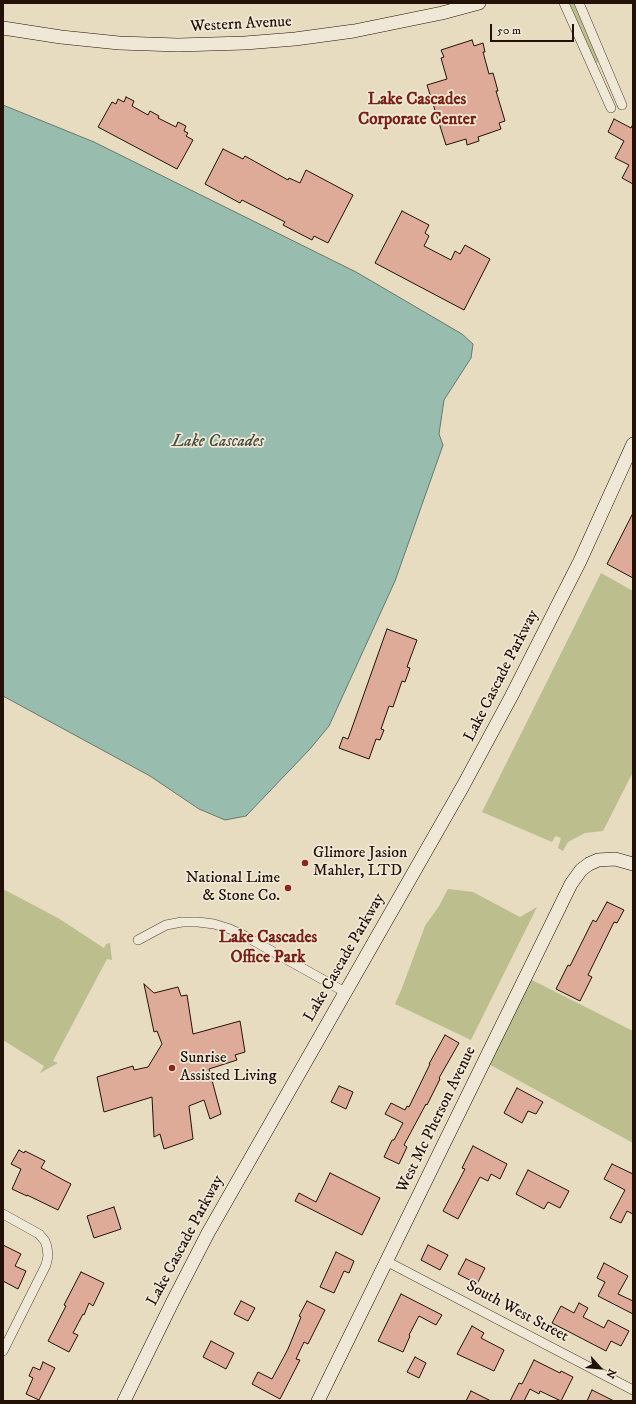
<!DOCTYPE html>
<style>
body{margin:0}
#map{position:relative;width:636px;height:1404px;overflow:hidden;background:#e7dcc0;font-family:"IM FELL DW Pica",serif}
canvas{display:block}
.frame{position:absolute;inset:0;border:4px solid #231108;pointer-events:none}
.north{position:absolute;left:580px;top:1348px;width:40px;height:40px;-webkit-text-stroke:3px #efe8d6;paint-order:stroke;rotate:117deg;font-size:11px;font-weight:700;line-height:16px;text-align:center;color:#231108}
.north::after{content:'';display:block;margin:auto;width:14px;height:18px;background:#231108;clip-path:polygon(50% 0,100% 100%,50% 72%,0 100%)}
.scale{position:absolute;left:490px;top:24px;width:84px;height:18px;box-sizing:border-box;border:2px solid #231108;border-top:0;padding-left:5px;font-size:12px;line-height:14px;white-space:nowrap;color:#231108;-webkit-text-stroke:3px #efe8d6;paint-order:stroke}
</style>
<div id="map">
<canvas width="636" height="1404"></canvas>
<div class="frame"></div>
<div class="north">N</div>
<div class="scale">50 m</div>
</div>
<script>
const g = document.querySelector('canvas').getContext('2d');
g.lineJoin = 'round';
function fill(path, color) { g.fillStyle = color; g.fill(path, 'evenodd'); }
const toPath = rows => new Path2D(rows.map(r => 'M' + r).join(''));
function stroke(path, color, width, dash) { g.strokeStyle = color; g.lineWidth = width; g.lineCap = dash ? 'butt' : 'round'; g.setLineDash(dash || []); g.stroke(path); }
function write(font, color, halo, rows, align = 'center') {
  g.font = font + ' "IM FELL DW Pica",serif'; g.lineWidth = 3.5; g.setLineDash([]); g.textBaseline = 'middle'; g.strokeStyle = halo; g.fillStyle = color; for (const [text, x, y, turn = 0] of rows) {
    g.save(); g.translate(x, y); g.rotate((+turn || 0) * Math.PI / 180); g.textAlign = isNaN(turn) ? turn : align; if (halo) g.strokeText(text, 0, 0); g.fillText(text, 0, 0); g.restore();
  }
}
const green = toPath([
 [570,3,574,4,598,60,598,62,595,64,569,6],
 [601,573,633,591,633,772,603,831,585,833,568,842,563,851,558,848,561,838,555,836,552,842,482,812],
 [3,889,58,918,104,948,106,944,110,943,112,960,107,959,53,1061,58,1063,40,1073,44,1066,3,1040],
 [448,889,473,892,520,917,537,907,471,1040,395,1004,402,988,425,926,439,906],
 [526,977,633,1031,633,1143,485,1062]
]);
const water = toPath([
 [3,105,94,142,356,272,462,334,473,344,471,358,444,400,439,434,443,445,395,581,329,726,310,749,246,816,225,820,199,809,150,776,3,696,3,105]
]);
const building = toPath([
 [472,40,474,46,483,43,485,52,483,52,489,74,493,73,498,91,496,91,505,121,499,123,501,129,478,137,479,141,467,145,466,139,446,145,427,85,447,79,441,58,444,57,441,50,472,40],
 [126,97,134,101,132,106,148,115,150,111,159,116,158,118,176,127,178,122,186,126,184,131,188,133,186,136,193,140,177,169,98,127,112,102,116,104,118,99,124,102,126,97],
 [614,119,631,128,633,124,633,184,622,178,629,165,615,158,624,141,608,132,614,119],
 [223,149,243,159,245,156,288,180,289,178,300,183,306,170,353,195,328,243,314,236,312,240,283,225,285,222,242,200,240,203,205,184,223,149],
 [402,211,429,225,425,233,429,236,424,246,451,260,455,251,460,254,465,245,490,259,464,310,375,263,402,211],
 [633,513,633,578,607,564,633,513],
 [387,629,417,640,407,667,410,668,405,682,402,681,393,707,389,706,381,729,384,730,380,740,376,739,369,759,339,748,343,737,348,739,387,629],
 [607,902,624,910,617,923,614,922,588,975,592,977,580,1001,556,989,568,965,570,966,593,920,596,922,607,902],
 [144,984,154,993,178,987,181,996,187,995,193,1034,240,1021,245,1052,235,1055,237,1060,209,1069,221,1114,210,1119,204,1100,189,1106,193,1139,164,1149,160,1134,154,1137,152,1097,104,1112,97,1077,133,1066,134,1070,148,1067,162,1044,157,1031,154,1032,144,984],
 [445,1035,459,1043,439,1078,440,1079,427,1105,426,1104,404,1145,407,1147,399,1164,384,1157,392,1140,394,1140,403,1123,385,1114,391,1103,405,1110,407,1106,409,1107,430,1064,429,1064,445,1035],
 [339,1086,353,1092,346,1109,331,1102,339,1086],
 [517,1088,543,1102,536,1114,528,1111,522,1123,504,1113,517,1088],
 [473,1146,507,1164,500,1179,491,1174,488,1181,480,1177,458,1219,443,1211,465,1169,462,1168,473,1146],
 [19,1150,24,1153,25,1151,45,1161,41,1168,71,1184,58,1210,27,1195,27,1196,12,1189,21,1169,11,1164,19,1150],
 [612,1164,633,1174,633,1214,627,1211,621,1223,610,1218,625,1190,604,1179,612,1164],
 [528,1170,569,1191,560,1208,548,1202,544,1209,516,1194,528,1170],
 [330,1173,380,1198,362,1235,295,1201,299,1193,316,1202,330,1173],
 [114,1207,121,1229,94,1238,87,1216,114,1207],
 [3,1245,21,1254,15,1266,26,1271,18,1289,3,1281,3,1245],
 [428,1245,448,1255,440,1270,421,1260,428,1245],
 [336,1252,354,1261,349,1273,344,1271,334,1293,320,1287,336,1252],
 [466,1259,485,1268,477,1284,458,1274,466,1259],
 [604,1263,628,1276,618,1294,633,1301,633,1314,598,1296,605,1282,597,1278,604,1263],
 [81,1272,104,1283,93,1306,89,1303,84,1315,83,1314,73,1333,78,1335,69,1352,48,1341,66,1306,64,1305,81,1272],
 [401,1294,442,1315,436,1325,419,1316,409,1335,410,1336,403,1352,378,1341,401,1294],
 [241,1301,255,1308,248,1321,234,1314,241,1301],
 [307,1301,325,1310,308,1344,304,1342,296,1359,300,1360,280,1399,252,1384,258,1372,272,1379,288,1349,301,1317,299,1316,307,1301],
 [579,1303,588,1308,583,1317,604,1328,608,1320,629,1331,621,1346,611,1341,606,1351,552,1323,561,1306,574,1313,579,1303],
 [472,1326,484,1333,481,1338,504,1350,494,1371,457,1354,472,1326],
 [211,1341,234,1353,226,1369,203,1357,211,1341],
 [415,1357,426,1363,419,1378,407,1372,415,1357],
 [534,1360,560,1373,561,1371,573,1377,561,1401,540,1391,539,1394,530,1389,524,1401,510,1401,519,1383,522,1384,534,1360],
 [43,1362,55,1368,39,1400,26,1394,33,1378,29,1376,33,1367,40,1370,43,1362],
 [592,1390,614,1401,587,1401,592,1390],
 [471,1391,491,1401,466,1401,471,1391]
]);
const street = toPath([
 [564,3,611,108],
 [579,3,622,105],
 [138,940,166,925,182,922,198,922,214,924,230,929,245,936,345,992],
 [3,1214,39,1234,45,1241,47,1247,48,1256,46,1265,3,1351],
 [386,1261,633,1390]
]);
const secondary = toPath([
 [3,28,61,37,119,43,178,45,245,43,295,39,354,31,442,13,479,3],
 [124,1401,173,1301,208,1233,463,786,511,697,580,561,633,444],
 [318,1401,571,884,581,870,589,864,598,860,615,859,633,864]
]);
const markers = [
 [305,863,4,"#8f2418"],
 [288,888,4,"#8f2418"],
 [172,1068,4,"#8f2418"]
];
const streetNames = [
 ["Western Avenue",241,25,-3],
 ["Lake Cascade Parkway",502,676,-63],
 ["Lake Cascade Parkway",345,958,-60],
 ["West Mc Pherson Avenue",437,1120,-64],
 ["Lake Cascade Parkway",186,1241,-62],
 ["South West Street",517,1312,28]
];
const poiNames = [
 ["Glimore Jasion",313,854],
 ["Mahler, LTD",313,872],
 ["National Lime",280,879,"right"],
 ["& Stone Co.",280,897,"right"],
 ["Sunrise",180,1059],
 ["Assisted Living",180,1077]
];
const neighbourhoodNames = [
 ["Lake Cascades",417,100],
 ["Corporate Center",417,120],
 ["Lake Cascades",268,938],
 ["Office Park",268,958]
];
const waterNames = [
 ["Lake Cascades",218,442]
];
fill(green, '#bcbe8e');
fill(water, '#98bcad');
stroke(water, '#69786b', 1);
fill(building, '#deab99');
stroke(building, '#231108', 1);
stroke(street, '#544436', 10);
stroke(secondary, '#231108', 14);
stroke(street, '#efe8d6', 9);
stroke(secondary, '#efe8d6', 13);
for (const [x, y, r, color] of markers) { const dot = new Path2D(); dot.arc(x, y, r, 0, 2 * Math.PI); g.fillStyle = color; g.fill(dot); stroke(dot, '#efe8d6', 1.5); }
write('16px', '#231108', '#efe8d6', streetNames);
write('16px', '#231108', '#efe8d6', poiNames, 'left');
write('bold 17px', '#7a1f14', '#efe8d6', neighbourhoodNames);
write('italic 17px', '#4c4d42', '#efe8d6', waterNames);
</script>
